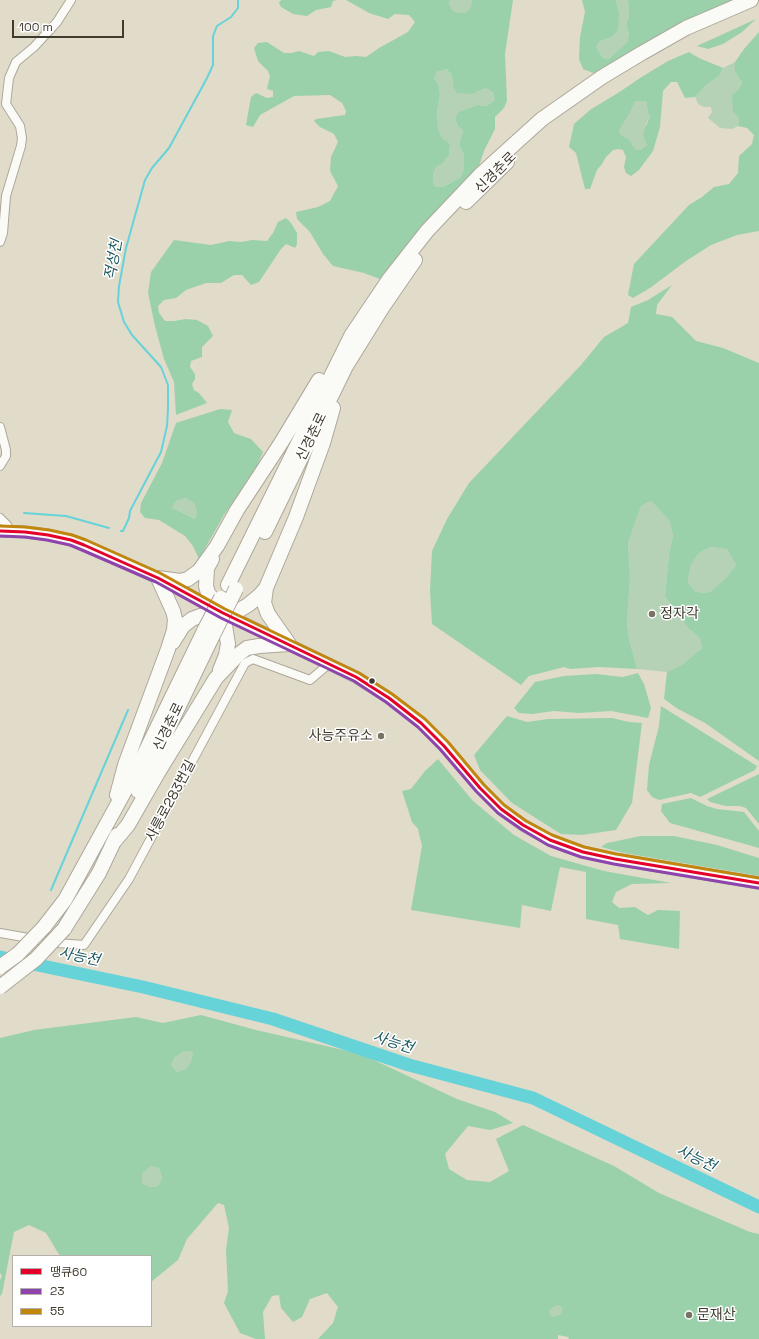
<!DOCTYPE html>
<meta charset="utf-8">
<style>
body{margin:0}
#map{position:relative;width:759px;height:1339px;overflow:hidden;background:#e1dbc9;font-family:"Space Grotesk","Noto Sans KR",sans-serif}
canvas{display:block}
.legend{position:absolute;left:12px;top:1255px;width:140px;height:72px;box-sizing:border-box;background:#fff;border:1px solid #b3b1ab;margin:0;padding:5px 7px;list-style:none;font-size:12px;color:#403b2e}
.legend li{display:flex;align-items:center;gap:8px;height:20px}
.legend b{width:20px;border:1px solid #b3b1ab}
.scale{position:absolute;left:12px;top:20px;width:112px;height:18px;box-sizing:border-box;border:2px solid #403b2e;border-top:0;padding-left:5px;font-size:12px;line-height:14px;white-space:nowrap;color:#403b2e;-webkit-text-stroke:3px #fff;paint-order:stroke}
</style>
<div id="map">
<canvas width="759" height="1339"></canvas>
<ul class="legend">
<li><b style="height:5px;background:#e4002b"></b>땡큐60</li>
<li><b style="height:5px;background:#8e44ad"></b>23</li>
<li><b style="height:5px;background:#c0860e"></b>55</li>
</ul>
<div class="scale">100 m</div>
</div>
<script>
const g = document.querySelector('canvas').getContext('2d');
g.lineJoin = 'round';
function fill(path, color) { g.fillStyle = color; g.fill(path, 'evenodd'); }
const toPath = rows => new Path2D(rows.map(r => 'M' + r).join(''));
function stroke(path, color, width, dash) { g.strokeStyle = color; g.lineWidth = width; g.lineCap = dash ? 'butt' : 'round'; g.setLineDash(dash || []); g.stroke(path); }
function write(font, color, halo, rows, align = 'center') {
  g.font = font + ' "Space Grotesk","Noto Sans KR",sans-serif'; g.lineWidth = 3; g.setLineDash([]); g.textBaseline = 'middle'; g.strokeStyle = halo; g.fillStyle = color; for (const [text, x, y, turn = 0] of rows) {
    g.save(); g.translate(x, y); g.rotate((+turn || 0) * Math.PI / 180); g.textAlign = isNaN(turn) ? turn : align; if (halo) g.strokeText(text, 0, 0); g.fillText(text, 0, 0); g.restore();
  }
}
const green = toPath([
 [450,0,471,0,472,2,470,9,466,13,458,13,453,11,449,4],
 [616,0,628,0,629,16,626,24,629,35,627,42,609,59,603,58,596,47,600,41,612,37,619,13],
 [735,62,735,72,742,81,738,90,733,110,739,119,738,126,732,129,720,128,708,118,712,112,711,107,704,107,698,104,695,97,705,86,719,76,723,68],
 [447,69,452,76,453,87,477,92,486,88,493,93,495,100,487,106,477,105,458,112,455,118,458,126,463,130,459,145,464,155,464,168,461,177,443,187,434,186,433,173,437,166,442,164,449,155,450,145,443,139,438,129,437,112,440,94,439,86,434,78,437,72],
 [635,101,646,101,648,113,650,116,646,124,647,145,640,150,635,149,629,139,621,135,619,131,631,111],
 [185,498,194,503,197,512,195,519,172,508,176,501],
 [651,501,669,520,673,535,669,555,665,596,676,612,689,629,700,638,702,648,683,664,667,672,637,669,629,639,627,623,630,577,628,543,641,506],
 [711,547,727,549,736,565,726,578,710,592,702,593,695,591,689,584,688,579,691,565,699,553],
 [184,1051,193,1052,191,1061,186,1069,177,1072,171,1065,175,1057],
 [151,1166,159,1168,162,1178,158,1186,150,1187,142,1183,142,1174],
 [558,1305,562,1308,561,1314,552,1317,548,1314,551,1309]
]);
const forest = toPath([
 [281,0,337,0,333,1,331,7,316,10,307,16,293,14,281,7,279,3],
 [346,0,450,0,449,4,453,11,458,13,466,13,470,8,472,2,471,0,513,0,505,54,507,101,504,108,495,117,495,129,484,151,478,169,404,248,380,279,364,273,333,266,323,254,310,232,297,219,296,212,318,207,330,201,338,186,330,171,331,157,338,142,334,134,320,127,314,121,316,119,345,115,346,111,342,103,330,95,294,96,260,115,253,127,246,125,251,97,256,93,267,98,273,97,273,91,267,89,270,76,268,71,258,61,254,48,258,43,267,42,284,53,292,53,299,51,314,56,318,52,329,51,345,57,356,56,366,57,379,48,408,32,415,22,409,15,395,14,388,19,369,13],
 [447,69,452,76,453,87,457,93,472,94,486,88,493,93,495,100,487,106,477,105,458,112,455,118,458,126,463,130,459,145,464,155,464,168,461,177,443,187,434,186,433,173,437,166,442,164,449,155,450,144,443,139,438,129,437,112,440,94,439,86,434,78,437,72],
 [582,0,616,0,619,13,618,30,612,37,600,41,596,47,603,58,609,59,627,42,629,35,626,24,629,16,628,0,734,0,596,74,583,69,579,59,580,37,585,12],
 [756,19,742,32,723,44,708,49,697,46],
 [759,32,759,231,737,235,711,245,686,261,650,288,633,298,628,295,634,264,689,205,702,197,714,187,729,184,738,173,739,156,752,144,754,135,747,128,738,126,739,119,733,111,732,95,738,90,742,82,735,72,735,62,744,49],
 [689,52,699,58,723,68,719,76,705,86,695,97,685,98,677,82,671,82,663,91,660,127,653,151,639,170,631,176,626,173,624,167,626,157,623,150,618,149,613,150,606,157,602,164,597,170,590,189,585,189,576,153,569,147,574,124,590,110,621,91,640,78,668,61],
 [635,101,646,101,648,113,650,116,643,134,647,145,640,150,635,149,629,139,621,135,619,131,631,111],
 [286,218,291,223,297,233,297,244,295,248,286,244,281,249,259,282,251,285,242,275,234,275,221,283,206,283,186,290,176,298,164,300,158,306,159,313,165,321,174,321,186,319,197,320,208,326,213,336,202,347,202,357,191,361,190,367,195,374,195,379,192,384,194,390,199,393,207,403,176,415,174,382,164,359,155,326,148,293,151,272,174,240,211,245,229,241,241,242,252,240,267,241,273,233,278,222],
 [672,285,657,305,656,314,672,317,696,341,723,348,759,363,759,761,705,723,678,709,664,699,667,672,683,664,702,648,700,638,689,629,676,612,665,596,669,555,673,535,669,520,651,501,641,506,628,543,630,577,627,623,629,639,637,669,599,667,570,669,564,667,529,676,521,685,432,624,430,591,432,551,447,519,469,483,581,365,604,337,628,323,631,307,648,300],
 [711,547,727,549,736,565,726,578,710,592,702,593,695,591,689,584,688,579,691,565,699,553],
 [220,409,232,410,228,422,234,433,251,439,263,452,257,466,224,515,199,559,193,546,185,536,159,520,145,518,140,512,141,503,162,463,176,423],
 [185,498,194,503,197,512,195,519,172,508,176,501],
 [638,673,644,684,651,708,648,718,611,711,579,713,554,711,532,714,519,713,514,708,535,682,564,676,596,674,623,677],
 [661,706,757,766,755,770,700,797,691,793,659,800,652,797,647,790,649,765,659,726],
 [507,716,527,722,548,719,612,718,629,722,642,723,632,803,616,830,582,835,561,834,512,803,480,770,474,755],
 [438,759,473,801,514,835,551,856,604,871,671,883,632,884,616,892,612,902,619,908,635,907,648,915,658,910,680,911,679,949,620,939,618,925,586,919,586,872,560,867,551,911,522,905,520,928,411,910,422,846,418,829,412,822,402,791,411,789,425,771],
 [759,774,759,824,746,808,740,806,726,806,710,802,707,799],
 [691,798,707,806,717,809,744,812,759,831,759,848,670,823,661,811,662,804],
 [641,836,674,836,717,845,759,858,759,876,624,853,601,847,607,843],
 [201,1015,256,1030,361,1054,457,1099,495,1112,513,1123,490,1130,468,1126,445,1154,449,1169,467,1180,490,1182,509,1171,496,1139,523,1125,614,1166,659,1193,750,1232,759,1234,759,1339,569,1339,568,1337,558,1335,558,1339,318,1339,333,1323,338,1307,327,1293,310,1299,302,1317,293,1322,281,1308,279,1295,272,1296,263,1312,265,1339,256,1339,240,1333,224,1303,228,1291,226,1250,229,1228,224,1205,218,1203,187,1239,178,1260,151,1282,151,1256,60,1256,46,1233,29,1225,14,1232,2,1294,0,1296,0,1280,2,1276,0,1273,0,1038,34,1030,136,1017,163,1023],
 [184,1051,193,1052,191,1061,186,1069,177,1072,171,1065,175,1057],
 [151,1166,159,1168,162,1178,158,1186,150,1187,142,1183,142,1174],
 [558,1305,562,1308,561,1314,552,1317,549,1313,551,1309]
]);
const stream = toPath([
 [24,513,66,516,109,528],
 [121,531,123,531,129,518,130,511,161,452,167,426,168,409,168,385,161,367,132,335,124,322,118,302,119,286,126,248,145,180,152,168,169,148,207,78,213,65,213,36,217,26,231,17,238,8,238,0],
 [51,890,128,710]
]);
const river = toPath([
 [0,957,143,987,273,1019,409,1065,533,1098,759,1207]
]);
const street = toPath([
 [0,242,3,233,6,196,21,146,22,138,20,126,6,104,9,78,16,62,34,47,57,22,71,0],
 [0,427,6,450,6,456,0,466],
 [0,518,7,525,10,531],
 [0,933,57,943,84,945,129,879,245,663,253,659,310,680,330,663]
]);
const secondary = toPath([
 [0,531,25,532,48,535,71,540,84,545,158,578,223,613,356,677,389,698,421,723,444,746,480,788,501,809,523,825,550,840,565,846,583,852,615,859,759,883]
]);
const highway = toPath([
 [466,202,507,162],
 [265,532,346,366,382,308,415,260],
 [212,559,207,568,206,586,208,593,223,613,228,644,226,655,220,670],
 [158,578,180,581,188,579,199,571,217,546,237,510,281,443,319,380],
 [228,585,351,336,390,278,427,231,480,175,542,119,602,77,642,53,686,28,751,0],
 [173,642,183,626,192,619,200,616,238,611,248,605,259,596,266,588],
 [138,791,213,635],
 [117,795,125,765,168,649,174,630,175,619,173,611,158,578],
 [113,843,128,825,159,771,216,678,239,654,247,648,259,646,289,644,268,614,264,603,266,588,296,517,323,443,333,408],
 [44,927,65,900,138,767,204,631],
 [64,929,99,873,117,835]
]);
const highwayBridge = toPath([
 [204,631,221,598],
 [213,635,236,589],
 [0,967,18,954,44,927],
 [0,987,36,959,64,929]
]);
const bus1 = toPath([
 [0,531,25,532,48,535,71,540,84,545,158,578,223,613,356,677,389,698,421,723,444,746,480,788,501,809,523,825,550,840,583,852,615,859,759,883]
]);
const bus2 = toPath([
 [0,536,25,537,47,540,70,545,82,550,156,582,221,618,354,681,386,702,418,727,440,749,476,791,498,813,521,829,548,845,581,857,614,864,758,888]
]);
const bus3 = toPath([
 [0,526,25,527,49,530,72,535,86,540,160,573,225,609,359,673,392,694,425,719,448,742,484,785,504,805,526,821,552,835,584,847,616,854,759,878]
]);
const markers = [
 [652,614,4,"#787364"],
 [372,681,3.5,"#403b2e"],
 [381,736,4,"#787364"],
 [689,1315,4,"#787364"]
];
const streetNames = [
 ["신경춘로",496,173,-45],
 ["신경춘로",312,437,-64],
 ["신경춘로",169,727,-64],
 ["사릉로283번길",171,801,-62]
];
const poiNames = [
 ["정자각",660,614],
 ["사능주유소",373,736,"right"],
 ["문재산",697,1315]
];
const waterNames = [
 ["적성천",114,260,-80],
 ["사능천",79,957,12],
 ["사능천",393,1043,18],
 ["사능천",696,1159,26]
];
fill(green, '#b5d2b7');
fill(forest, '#9ad1ab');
stroke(stream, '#66d3d9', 2);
stroke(river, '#66d3d9', 13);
stroke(street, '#ada89a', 10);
stroke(secondary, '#ada89a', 13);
stroke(highway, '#ada89a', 16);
stroke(street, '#fafaf7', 8);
stroke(secondary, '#fafaf7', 11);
stroke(highway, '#fafaf7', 14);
stroke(highwayBridge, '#ada89a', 16, []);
stroke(highwayBridge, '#fafaf7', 14);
stroke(bus1, '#e4002b', 3);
stroke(bus2, '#8e44ad', 3);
stroke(bus3, '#c0860e', 3);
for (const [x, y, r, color] of markers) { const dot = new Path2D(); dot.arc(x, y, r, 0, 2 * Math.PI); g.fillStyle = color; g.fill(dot); stroke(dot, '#fff', 1.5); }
write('14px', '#403b2e', '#fff', streetNames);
write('14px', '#403b2e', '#fff', poiNames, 'left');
write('italic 15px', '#1d5a61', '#fff', waterNames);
</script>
